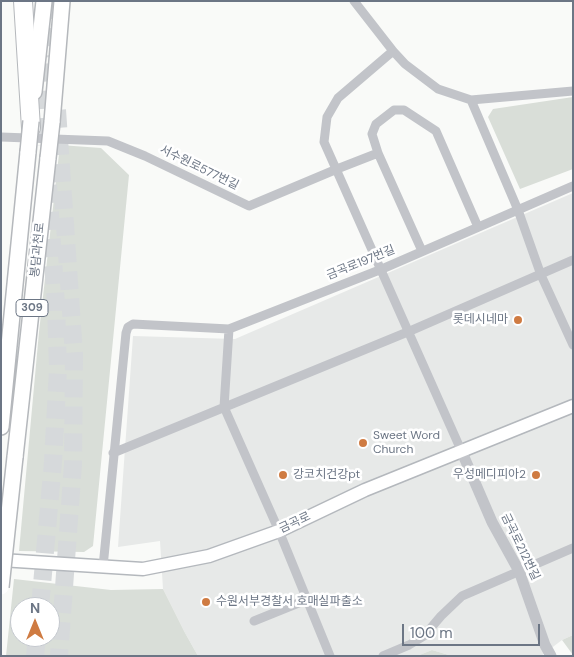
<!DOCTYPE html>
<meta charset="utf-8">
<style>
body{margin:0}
#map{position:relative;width:574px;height:657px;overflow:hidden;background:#f9faf8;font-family:"DM Sans",sans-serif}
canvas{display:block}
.frame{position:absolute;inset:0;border:2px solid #6c7685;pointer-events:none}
.north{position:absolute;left:10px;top:597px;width:50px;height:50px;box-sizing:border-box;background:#fff;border:1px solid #c4c8ce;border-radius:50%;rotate:0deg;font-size:14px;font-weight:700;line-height:20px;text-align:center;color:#6c7685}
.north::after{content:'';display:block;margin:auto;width:18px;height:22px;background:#cf7b42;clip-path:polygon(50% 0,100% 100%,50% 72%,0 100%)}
.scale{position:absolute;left:402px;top:624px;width:138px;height:22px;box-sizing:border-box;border:2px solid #6c7685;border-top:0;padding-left:6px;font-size:15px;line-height:18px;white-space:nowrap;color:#6c7685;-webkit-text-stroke:4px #fff;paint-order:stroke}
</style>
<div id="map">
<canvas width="574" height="657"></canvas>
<div class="frame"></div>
<div class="north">N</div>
<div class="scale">100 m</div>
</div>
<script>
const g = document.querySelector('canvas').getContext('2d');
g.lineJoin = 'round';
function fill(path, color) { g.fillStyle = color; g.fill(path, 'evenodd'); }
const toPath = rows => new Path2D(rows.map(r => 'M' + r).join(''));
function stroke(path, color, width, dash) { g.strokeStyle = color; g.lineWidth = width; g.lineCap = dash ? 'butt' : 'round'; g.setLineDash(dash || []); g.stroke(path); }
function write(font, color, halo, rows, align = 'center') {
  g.font = font + ' "DM Sans","Noto Sans KR",sans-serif'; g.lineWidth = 5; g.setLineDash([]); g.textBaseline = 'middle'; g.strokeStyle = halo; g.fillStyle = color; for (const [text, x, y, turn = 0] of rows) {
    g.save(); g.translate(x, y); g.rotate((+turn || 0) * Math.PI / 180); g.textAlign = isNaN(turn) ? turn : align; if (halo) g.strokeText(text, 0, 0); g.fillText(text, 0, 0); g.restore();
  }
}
const built = toPath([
 [573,193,573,635,562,640,541,656,452,656,432,650,417,656,198,656,184,631,163,589,160,541,118,547,133,336,235,339]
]);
const green = toPath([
 [573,97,573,169,520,189,488,117,493,109],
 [60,145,101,148,129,175,93,546,84,552,19,551,39,332],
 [14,579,111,590,163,589,184,631,198,656,6,656],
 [20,607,50,607,50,637,20,637],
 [573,635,573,655,562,640],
 [432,650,452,656,417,656]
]);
const motorwayTunnel = toPath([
 [50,1,53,57],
 [40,64,46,145],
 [57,110,74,354,73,464,59,656],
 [40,607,53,462,58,369,56,305,48,184],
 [35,656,37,637]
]);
const minor = toPath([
 [354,1,393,51,405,64,438,89,471,100,573,91],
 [393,51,338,98,327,117,324,142,461,450],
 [471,100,518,210,541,275,573,345],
 [1,137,108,141,145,156,249,206,337,169,378,153],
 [422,251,378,153,372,134,376,124,394,110,404,110,436,131,478,227],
 [229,329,224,407,279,531,330,656],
 [113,453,410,331,573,260],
 [103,567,126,333,128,327,133,324,229,329,382,269,573,186],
 [254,621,306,600],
 [383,656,409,645,424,636,441,616,462,596,573,548]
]);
const tertiary = toPath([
 [461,450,492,522,519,571,545,645,551,656]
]);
const secondary = toPath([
 [1,560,143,569,209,556,279,531,365,490,573,406]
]);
const trunk = toPath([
 [34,92,44,1],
 [52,122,62,1],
 [1,427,28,152],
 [15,457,48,158]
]);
const motorway = toPath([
 [23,1,31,128]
]);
const trunkBridge = toPath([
 [28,152,31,121],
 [48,158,52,122],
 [1,587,15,457]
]);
const markers = [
 [518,320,5,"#cf7b42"],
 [363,443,5,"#cf7b42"],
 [283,475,5,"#cf7b42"],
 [536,475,5,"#cf7b42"],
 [206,602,5,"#cf7b42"]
];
const shields = [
 [32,308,32]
];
const shieldNames = [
 ["309",32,308]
];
const streetNames = [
 ["서수원로577번길",199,168,26],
 ["봉담과천로",38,250,-84],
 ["금곡로197번길",361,263,-22],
 ["금곡로",295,523,-25],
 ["금곡로212번길",520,547,64]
];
const poiNames = [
 ["롯데시네마",508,320,"right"],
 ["Sweet Word",373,436],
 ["Church",373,450],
 ["강코치건강pt",293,475],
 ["우성메디피아2",526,475,"right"],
 ["수원서부경찰서 호매실파출소",216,602]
];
fill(built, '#e7e9e8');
fill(green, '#d9ded8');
stroke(motorwayTunnel, '#d6d9db', 18, [18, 9]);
stroke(secondary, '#b4b8bd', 15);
stroke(trunk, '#b5b8bc', 18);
stroke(motorway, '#b5b8bc', 20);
stroke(minor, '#c2c4c9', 9);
stroke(tertiary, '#c2c4c9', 11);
stroke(secondary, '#fff', 12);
stroke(trunk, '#fff', 15);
stroke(motorway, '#fff', 18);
stroke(trunkBridge, '#b5b8bc', 18, []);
stroke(trunkBridge, '#fff', 15);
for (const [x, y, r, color] of markers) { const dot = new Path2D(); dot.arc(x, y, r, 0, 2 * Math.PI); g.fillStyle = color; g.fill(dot); stroke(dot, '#fff', 2); }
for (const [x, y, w] of shields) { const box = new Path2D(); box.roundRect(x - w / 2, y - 8.5, w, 17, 4); g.fillStyle = '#fff'; g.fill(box); stroke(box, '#6c7685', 1); }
write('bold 11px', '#6c7685', null, shieldNames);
write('12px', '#6c7685', '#fff', streetNames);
write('12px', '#6c7685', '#fff', poiNames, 'left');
</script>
